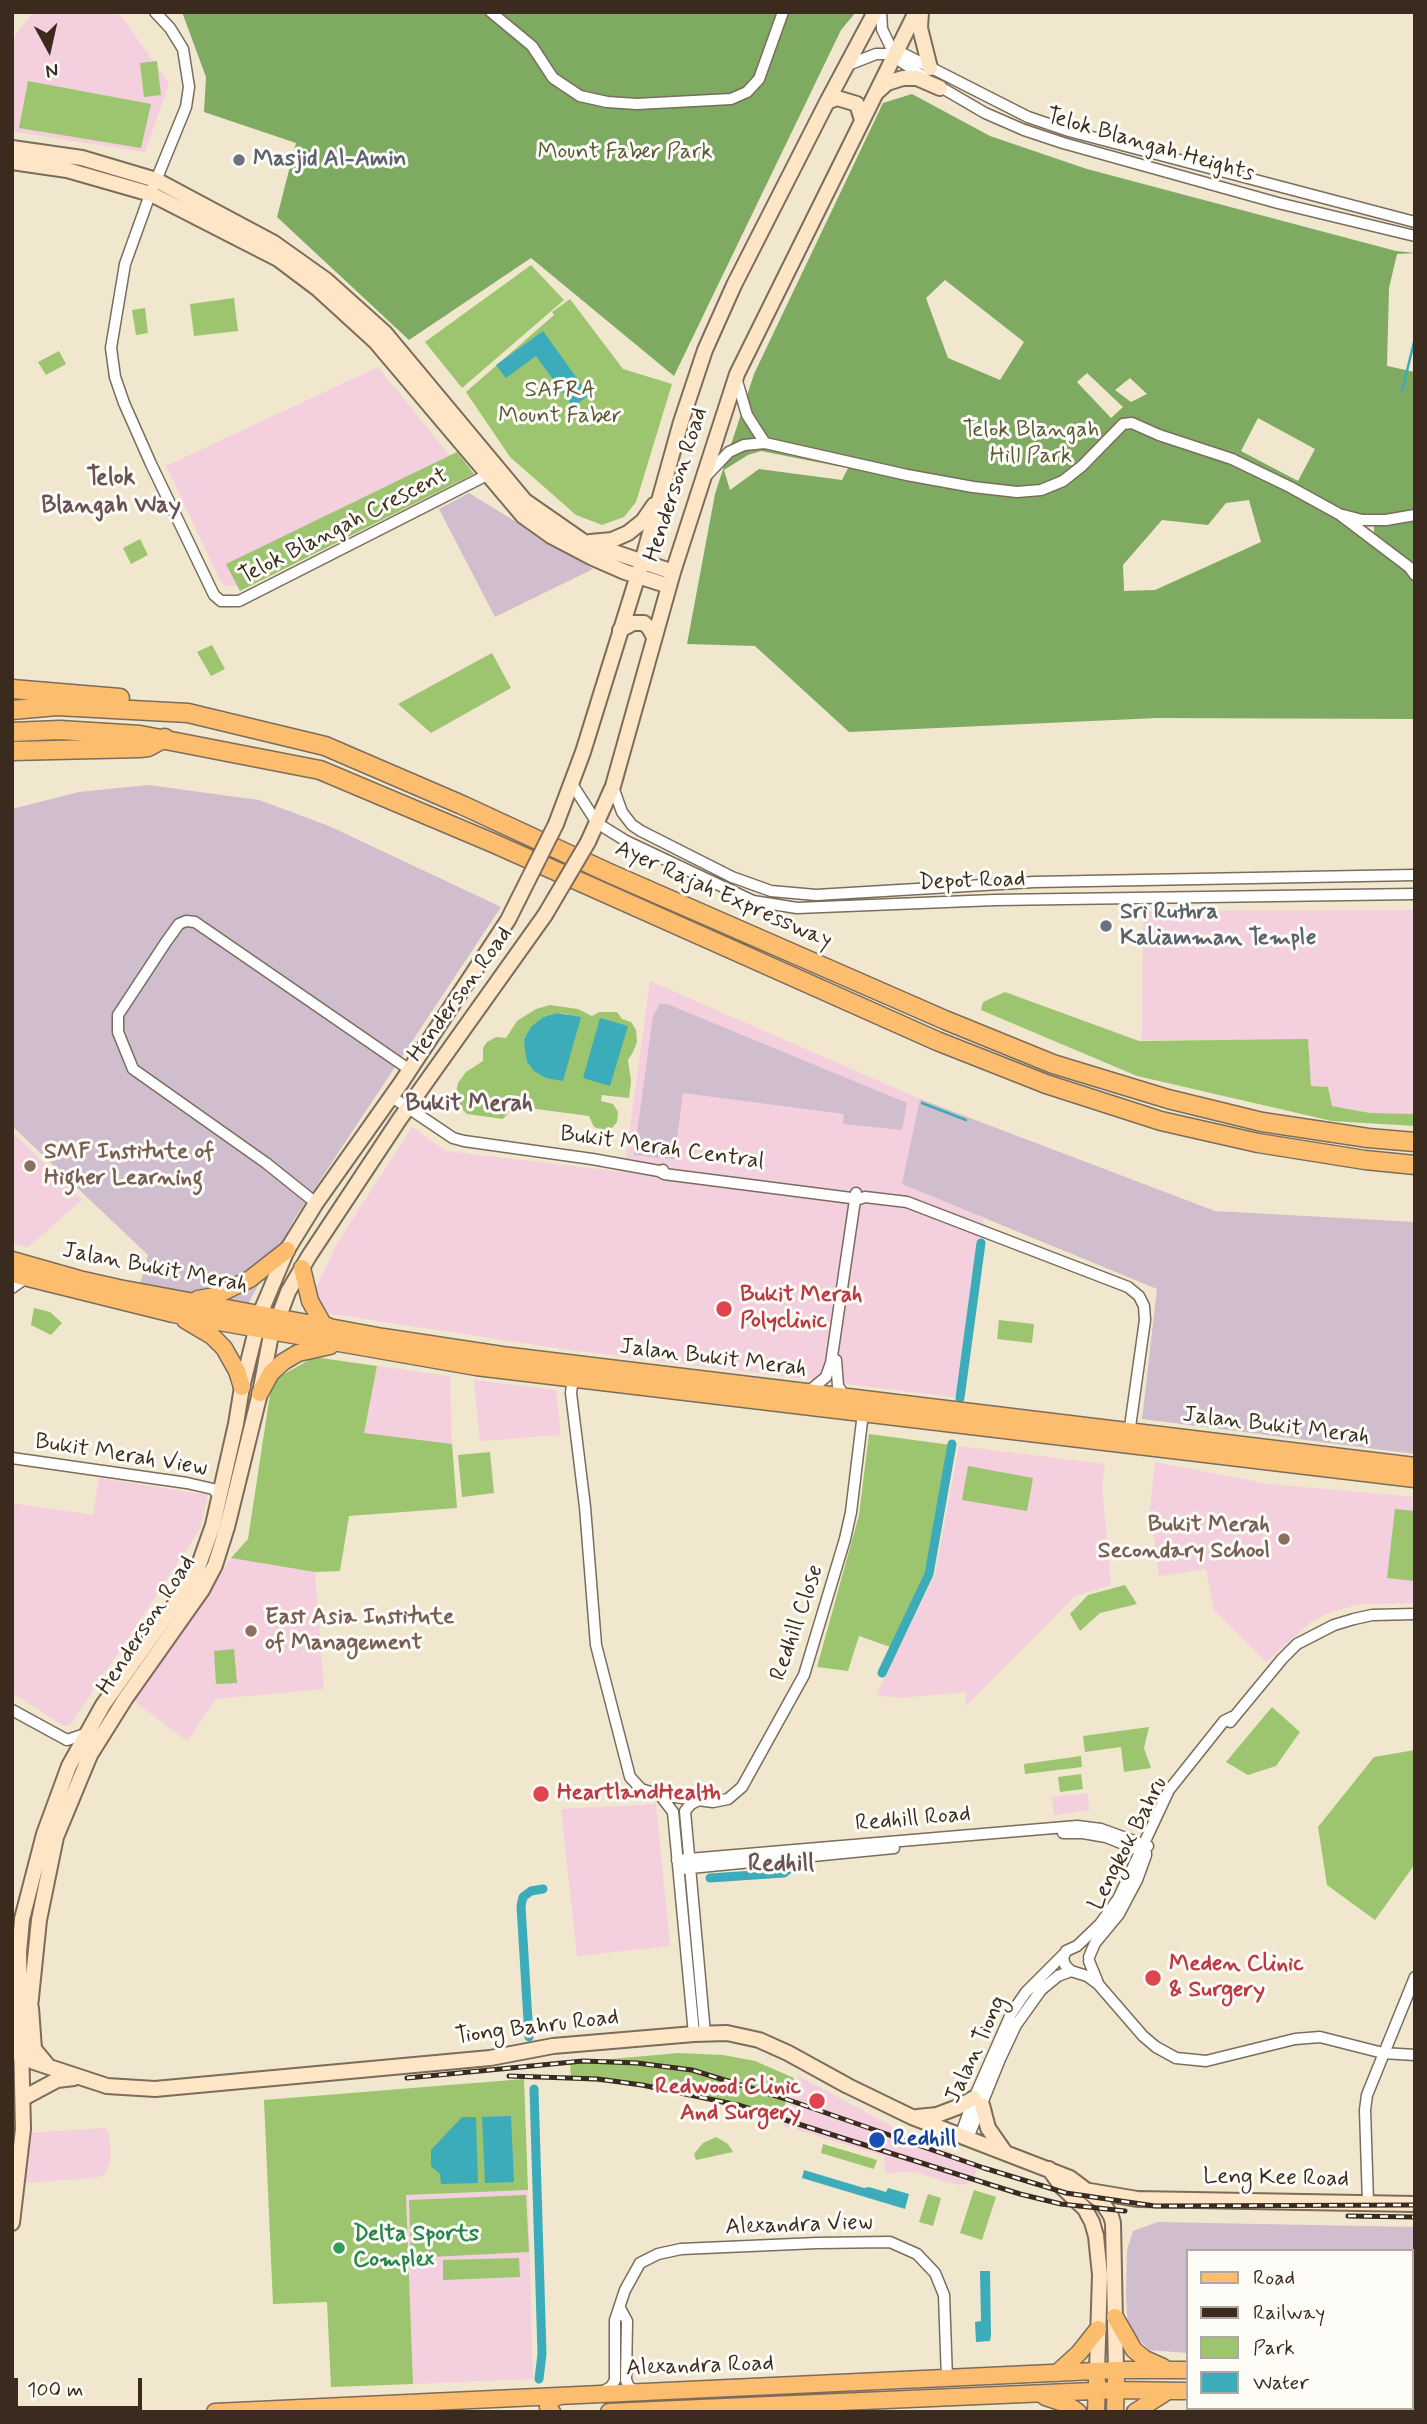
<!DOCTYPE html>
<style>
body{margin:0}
#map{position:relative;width:1427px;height:2424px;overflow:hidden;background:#f1e7ce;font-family:Mynerve,sans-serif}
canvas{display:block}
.frame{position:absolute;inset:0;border:14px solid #3b2a1e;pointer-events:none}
.legend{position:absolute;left:1186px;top:2249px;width:228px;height:161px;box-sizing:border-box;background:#fdfcf7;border:2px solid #afa8a0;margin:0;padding:9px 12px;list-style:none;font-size:21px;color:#3b2a1e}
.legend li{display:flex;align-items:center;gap:14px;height:35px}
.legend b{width:35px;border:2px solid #afa8a0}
.north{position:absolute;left:14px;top:14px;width:70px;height:70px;-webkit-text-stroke:5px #fdfcf7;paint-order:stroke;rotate:172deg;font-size:19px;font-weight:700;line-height:28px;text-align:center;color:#3b2a1e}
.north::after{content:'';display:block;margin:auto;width:24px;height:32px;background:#3b2a1e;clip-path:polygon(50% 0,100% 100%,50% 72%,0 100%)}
.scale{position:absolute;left:14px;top:2378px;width:128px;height:32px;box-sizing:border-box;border:4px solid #3b2a1e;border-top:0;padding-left:9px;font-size:21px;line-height:24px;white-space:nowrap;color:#3b2a1e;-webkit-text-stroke:5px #fdfcf7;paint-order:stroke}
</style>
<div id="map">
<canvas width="1427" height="2424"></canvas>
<div class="frame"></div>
<ul class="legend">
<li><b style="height:9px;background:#fcbd6f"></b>Road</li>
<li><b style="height:9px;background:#3b2a1e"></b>Railway</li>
<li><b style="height:19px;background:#9dc46f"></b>Park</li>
<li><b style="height:19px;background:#3dacba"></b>Water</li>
</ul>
<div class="north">N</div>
<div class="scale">100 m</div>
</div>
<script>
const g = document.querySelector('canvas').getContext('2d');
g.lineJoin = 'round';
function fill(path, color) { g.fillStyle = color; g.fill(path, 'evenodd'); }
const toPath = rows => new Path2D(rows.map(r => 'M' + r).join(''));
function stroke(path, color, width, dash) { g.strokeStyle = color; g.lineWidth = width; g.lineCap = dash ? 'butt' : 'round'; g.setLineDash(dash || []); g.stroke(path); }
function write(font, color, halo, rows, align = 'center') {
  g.font = font + ' Mynerve,sans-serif'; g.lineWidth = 6; g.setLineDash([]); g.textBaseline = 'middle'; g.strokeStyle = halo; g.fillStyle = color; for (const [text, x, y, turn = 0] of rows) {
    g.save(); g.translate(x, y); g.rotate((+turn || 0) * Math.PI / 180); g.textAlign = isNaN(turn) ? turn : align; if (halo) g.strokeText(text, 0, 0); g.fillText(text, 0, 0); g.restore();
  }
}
const built = toPath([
 [33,12,114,12,123,18,169,84,145,152,15,132,12,126,12,40],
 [378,367,463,472,236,586,226,586,220,580,166,466],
 [1258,910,1415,910,1415,1114,1370,1113,1332,1106,1329,1087,1311,1086,1308,1040,1142,1040,1143,912],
 [650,981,920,1099,903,1184,984,1218,960,1398,569,1350,305,1310,338,1242,412,1127,446,1151,624,1172],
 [12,1132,82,1200,27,1248,12,1242],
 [377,1366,450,1376,452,1444,363,1433],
 [474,1380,556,1390,561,1435,480,1441],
 [959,1446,1105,1464,1102,1485,1111,1585,1075,1596,965,1707,966,1692,899,1698,876,1695,935,1575],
 [1155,1462,1269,1484,1415,1497,1415,1603,1361,1604,1330,1612,1311,1622,1266,1662,1214,1610,1206,1569,1159,1576,1150,1509],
 [99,1478,208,1495,200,1529,71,1724,64,1726,12,1693,12,1503,93,1515],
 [231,1558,315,1572,324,1689,216,1699,187,1741,134,1701],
 [1087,1793,1090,1810,1054,1815,1052,1797],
 [656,1804,670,1946,577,1956,561,1809],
 [799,2076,904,2133,979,2164,975,2175,967,2184,958,2185,914,2172,886,2173,884,2156,784,2126],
 [105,2128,109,2133,111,2159,105,2174,96,2178,24,2183,27,2133],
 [528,2190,533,2379,413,2384,406,2195]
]);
const industrial = toPath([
 [469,493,593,569,495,617,439,509],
 [148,785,259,800,329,826,501,907,295,1218,248,1304,140,1284,148,1255,12,1126,12,809,79,792],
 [660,1004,667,1004,907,1103,902,1130,843,1124,844,1114,683,1093,674,1159,634,1155,653,1016],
 [920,1099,1215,1211,1415,1222,1415,1454,1142,1419,1157,1289,902,1184],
 [1158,2222,1415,2227,1415,2363,1411,2362,1411,2251,1187,2251,1187,2353,1149,2350,1128,2328,1126,2298,1127,2250,1133,2231]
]);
const green = toPath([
 [157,61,161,95,144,97,140,63],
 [28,81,151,104,141,148,19,128],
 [531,265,564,300,462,388,425,342],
 [234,298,238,331,194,336,190,304],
 [570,299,623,369,672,384,636,502,624,517,602,525,576,515,510,457,466,392,554,315,552,312],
 [145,308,148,333,136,335,132,310],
 [59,351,66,364,46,375,38,362],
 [457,452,474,474,240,591,226,564],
 [140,539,148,555,131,564,123,548],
 [212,645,225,669,211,676,197,652],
 [492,653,511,688,431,733,398,704],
 [1005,992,1139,1041,1308,1039,1311,1086,1328,1087,1332,1106,1370,1113,1415,1114,1415,1126,1332,1121,1137,1076,981,1010,983,1002],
 [550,1005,578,1009,592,1016,599,1012,617,1012,622,1019,631,1022,636,1030,637,1042,633,1052,628,1060,631,1081,629,1098,602,1095,601,1101,613,1104,618,1112,617,1122,612,1128,603,1130,594,1127,589,1116,514,1106,503,1119,467,1114,461,1108,456,1092,458,1083,466,1072,483,1061,483,1048,487,1042,496,1037,506,1038,517,1021,536,1009],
 [557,1013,568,1014,527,1062,524,1038,543,1017],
 [34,1308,50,1312,62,1323,51,1335,31,1325],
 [999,1320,1034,1324,1032,1343,997,1339],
 [314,1357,377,1366,364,1433,452,1444,457,1508,349,1516,340,1571,315,1572,231,1558,248,1539,272,1381],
 [869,1434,951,1445,925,1572,890,1647,859,1636,848,1671,817,1667,859,1515],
 [490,1452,494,1493,462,1497,458,1455],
 [968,1466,1033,1478,1027,1511,962,1500],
 [1395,1509,1415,1511,1415,1581,1387,1578],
 [1125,1585,1137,1604,1100,1613,1080,1631,1070,1614,1088,1595],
 [234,1649,237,1683,216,1684,214,1651],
 [1272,1707,1300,1732,1276,1766,1248,1775,1226,1762],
 [1149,1727,1144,1748,1151,1768,1124,1772,1121,1747,1085,1752,1083,1736],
 [1415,1750,1415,1864,1375,1920,1327,1885,1318,1827,1374,1757],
 [1081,1756,1082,1767,1025,1774,1024,1764],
 [1081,1774,1083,1789,1060,1792,1058,1777],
 [678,2053,723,2055,755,2061,794,2078,779,2122,705,2100,664,2091,619,2084,571,2080,570,2060,612,2059],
 [524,2079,528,2190,406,2195,413,2384,331,2387,327,2302,273,2304,264,2100],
 [716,2137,728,2144,733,2152,696,2160,694,2154,703,2143],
 [823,2144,877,2160,874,2169,821,2153],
 [974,2190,996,2197,982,2240,960,2233],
 [928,2194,941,2198,933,2226,919,2222],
 [526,2195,529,2252,411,2258,409,2200],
 [519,2258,520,2277,443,2280,443,2260]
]);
const forest = toPath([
 [182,12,856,12,841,30,674,376,531,258,409,340,277,217,296,143,204,112,206,77],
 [912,94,990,136,1087,169,1396,251,1415,253,1397,254,1389,288,1387,366,1415,372,1415,719,1157,718,849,732,755,646,687,644,715,494,754,374,883,103],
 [945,280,1024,342,1000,380,948,358,926,298],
 [1087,373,1123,407,1111,418,1077,382],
 [1130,378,1147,394,1131,402,1115,390],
 [1258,418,1315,449,1298,481,1241,451],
 [761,451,847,468,848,468,842,480,759,469,730,490,724,470,748,455],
 [1249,500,1261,542,1155,590,1124,591,1123,565,1162,520,1208,525,1226,503],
 [1374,517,1374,532,1366,541,1338,519]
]);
const water = toPath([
 [543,331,589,395,573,407,536,356,506,378,496,365],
 [557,1013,581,1017,563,1081,546,1078,534,1071,527,1062,525,1051,524,1039,531,1027,543,1017],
 [600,1018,628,1026,610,1086,583,1078],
 [511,2116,514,2182,485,2183,482,2117],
 [462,2117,476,2117,478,2183,441,2184,440,2174,431,2166,431,2150],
 [804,2170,864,2188,869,2187,886,2192,888,2188,909,2194,905,2209,802,2178],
 [980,2271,990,2271,991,2336,990,2341,976,2342,975,2322,981,2321]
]);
const stream = toPath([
 [1402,391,1415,338],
 [922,1103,966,1120]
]);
const canal = toPath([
 [960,1398,981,1243],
 [882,1673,929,1574,952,1444],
 [710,1878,784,1873,793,1866],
 [529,2037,521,1906,523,1897,531,1891,543,1889],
 [534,2089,542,2354,539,2379]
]);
const street = toPath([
 [155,12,170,28,183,49,189,87,186,107,148,200,125,264,111,348,115,377,124,403,151,464,214,595,221,601,239,601,491,473],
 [491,12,532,46,553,78,580,96,607,102,637,104,731,99,747,92,759,79,783,12],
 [881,12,882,29,896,58,924,77],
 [848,65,876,54,904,54,1028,117,1069,131,1415,222],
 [937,85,985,113,1024,130,1063,143,1278,203,1415,236],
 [737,381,747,415,765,443],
 [707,475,729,452,744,445,765,443,907,475,973,487,1017,492,1041,490,1063,481,1082,466,1123,424,1132,423,1159,435,1232,459,1290,487,1339,514,1409,567,1415,575],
 [1343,515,1362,520,1386,520,1415,515],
 [572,784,597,823,626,841,753,901,797,908,995,900,1415,894],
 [613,787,622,812,632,825,641,831,732,877,771,891,816,895,1034,882,1415,875],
 [392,1097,453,1138,464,1141,592,1159,659,1171,663,1170],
 [659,1171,664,1174,859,1199,865,1197,907,1202,1128,1287,1139,1296,1144,1306,1145,1320,1129,1434],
 [316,1203,266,1163,133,1069,118,1032,118,1015,166,942,179,924,186,921,195,922,410,1070],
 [12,1288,26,1278],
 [836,1360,838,1386,846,1398],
 [573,1378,571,1393,585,1507,596,1645,630,1777,641,1789,660,1795,713,1802,728,1799,742,1787,804,1675,845,1539,851,1512,863,1413],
 [809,1391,826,1377,831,1363,856,1193],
 [12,1458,187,1483,213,1489,220,1497],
 [12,1710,67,1740,85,1734],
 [1232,1717,1224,1721,1169,1790,1118,1899,1100,1924,1077,1946,1066,1951,1063,1958,1065,1965,1071,1971,1087,1976,1098,1984,1143,2036,1156,2047,1176,2058,1206,2061,1295,2039,1320,2037,1383,2053,1415,2055],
 [1230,1722,1282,1659,1297,1644,1334,1625,1354,1619,1372,1615,1415,1614],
 [660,1795,673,1812,694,2034],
 [699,1800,691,1804,685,1811,705,2034],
 [1063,1833,1083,1833,1106,1837,1146,1853],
 [677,1860,1077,1826,1101,1829,1148,1846],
 [680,1869,894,1848],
 [1089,1957,1095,1943,1119,1914,1137,1880,1146,1855],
 [1089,1961,1098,1983],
 [960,2136,974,2098,1011,2014,1026,1992,1064,1954],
 [968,2138,1000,2059,1016,2025,1041,1990,1058,1976,1071,1971],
 [1368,2203,1365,2110,1367,2095,1415,1977],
 [620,2308,627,2321,626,2380,629,2387,639,2392],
 [600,2393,611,2387,615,2380,615,2320,625,2290,640,2263,658,2254,681,2249,817,2243,890,2242,917,2254,935,2273,944,2295,947,2379],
 [1316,2412,1316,2408]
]);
const secondary = toPath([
 [921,12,920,28,930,68],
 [877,92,887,83,903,78,917,78,940,88],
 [827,102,837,98,857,104,862,120],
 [12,148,82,158,156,180,274,243,326,280,385,333,525,501,584,542,673,572],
 [12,162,67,170,151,194,278,259,318,289,375,341,523,516,551,536,593,558,625,572,669,586],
 [590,542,612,540,628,533,643,521,654,505],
 [620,630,633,623,644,623,649,628,654,637],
 [556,824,583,752,642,562,681,422,705,350,734,285,827,102,875,12],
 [588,842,613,786,673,572,737,374,916,12],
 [31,2008,34,2049,49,2067],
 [29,2017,39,1920,56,1837,90,1755,125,1699,202,1590,215,1565,227,1527,260,1393,270,1340,288,1292,309,1256,399,1120,545,915],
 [14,2051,34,2062,107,2086,155,2089,490,2058,553,2046,694,2034,727,2033,759,2040,788,2053,848,2086,912,2117,1070,2178,1102,2202,1111,2216,1113,2223,1116,2370],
 [27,2096,57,2080,74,2078],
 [982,2105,988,2128,1004,2151],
 [917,2117,937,2115,958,2107,974,2098],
 [1049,2169,1062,2187,1085,2209,1092,2222,1096,2236,1100,2275,1097,2371],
 [1090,2191,1137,2199,1415,2204],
 [12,2223,23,2129,19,1953,22,1919,44,1834,69,1766,103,1705,195,1576,213,1525,236,1424,242,1387,260,1314,287,1250,316,1203,401,1083,508,920,518,900]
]);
const primary = toPath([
 [12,1260,79,1279,119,1288,383,1337,502,1355,1415,1466],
 [302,1268,310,1301,323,1324,330,1327],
 [12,1274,173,1314,476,1367,1415,1479],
 [198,1299,215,1296,250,1279,287,1250],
 [185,1320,212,1336,224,1348,237,1371,242,1387],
 [260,1393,271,1373,283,1362,298,1353,330,1346],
 [1115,2317,1134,2350,1145,2359,1163,2367],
 [1057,2373,1079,2353,1098,2329],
 [1411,2376,1415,2377],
 [1411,2395,1415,2395],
 [1045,2397,1066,2404,1078,2412],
 [215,2412,1116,2370,1187,2370],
 [552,2412,548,2407,550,2400,560,2396],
 [609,2412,1116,2390,1187,2391],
 [1096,2412,1097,2381],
 [1115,2412,1116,2379],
 [1135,2412,1168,2391]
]);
const highway = toPath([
 [12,689,120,698],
 [12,710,57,706,188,713,325,746,462,805,609,873,945,1020,1053,1064,1168,1099,1262,1122,1368,1138,1415,1142],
 [12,732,60,730,140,735,320,770,493,843,937,1041,1046,1084,1161,1121,1258,1143,1365,1160,1415,1165],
 [12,751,140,748,148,747,165,738]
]);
const rail = toPath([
 [509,2076,598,2079,642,2085,738,2105,1020,2194,1061,2204,1125,2211],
 [407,2078,583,2061,637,2063,692,2070,786,2099,984,2168,1066,2193,1155,2206,1415,2205],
 [1348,2216,1415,2217]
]);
const secondaryBridge = toPath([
 [518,900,556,824],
 [545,915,588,842]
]);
const markers = [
 [239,160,7,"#6b7280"],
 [1106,926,7,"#6b7280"],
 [30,1166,7,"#8d6e63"],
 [724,1309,9,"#e0444e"],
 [1284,1539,7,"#8d6e63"],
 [251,1631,7,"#8d6e63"],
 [541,1794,9,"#e0444e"],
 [1153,1978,9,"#e0444e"],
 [817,2101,9,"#e0444e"],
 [877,2140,9,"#1a4fb4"],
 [339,2248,7,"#2e9e5b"]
];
const streetNames = [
 ["Telok Blangah Heights",1150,146,16],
 ["Henderson Road",677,485,-72],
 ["Telok Blangah Crescent",344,527,-27],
 ["Depot Road",972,882,-2],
 ["Ayer Rajah Expressway",723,896,24],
 ["Henderson Road",461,995,-54],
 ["Bukit Merah Central",662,1149,8],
 ["Jalan Bukit Merah",155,1269,11],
 ["Jalan Bukit Merah",713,1359,7],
 ["Jalan Bukit Merah",1276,1427,7],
 ["Bukit Merah View",121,1456,9],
 ["Redhill Close",798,1623,-71],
 ["Henderson Road",147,1626,-57],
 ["Redhill Road",913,1820,-5],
 ["Lengkok Bahru",1129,1844,-63],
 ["Tiong Bahru Road",537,2028,-7],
 ["Jalan Tiong",977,2050,-65],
 ["Leng Kee Road",1276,2179,1],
 ["Alexandra View",799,2226,-2],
 ["Alexandra Road",700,2367,-2]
];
const parkNames = [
 ["Mount Faber Park",625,153],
 ["SAFRA",560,391],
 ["Mount Faber",560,417],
 ["Telok Blangah",1031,431],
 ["Hill Park",1031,457]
];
const worshipNames = [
 ["Masjid Al-Amin",253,160],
 ["Sri Ruthra",1120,913],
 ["Kaliamman Temple",1120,939]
];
const educationNames = [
 ["SMF Institute of",44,1153],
 ["Higher Learning",44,1179],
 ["Bukit Merah",1270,1526,"right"],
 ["Secondary School",1270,1552,"right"],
 ["East Asia Institute",265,1618],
 ["of Management",265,1644]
];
const healthNames = [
 ["Bukit Merah",740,1296],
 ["Polyclinic",740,1322],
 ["HeartlandHealth",557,1794],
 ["Meden Clinic",1169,1965],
 ["& Surgery",1169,1991],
 ["Redwood Clinic",801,2088,"right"],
 ["And Surgery",801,2114,"right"]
];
const transitNames = [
 ["Redhill",893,2140]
];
const leisureNames = [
 ["Delta Sports",353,2235],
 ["Complex",353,2261]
];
const neighbourhoodNames = [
 ["Telok",111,479],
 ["Blangah Way",111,507],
 ["Bukit Merah",469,1105],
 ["Redhill",781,1865]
];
fill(built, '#f4cfdd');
fill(industrial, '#d0bdcd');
fill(green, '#9dc46f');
fill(forest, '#7eaa62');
fill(water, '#3dacba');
stroke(stream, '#3dacba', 2.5);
stroke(canal, '#3dacba', 9);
stroke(street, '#7b6c5c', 13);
stroke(secondary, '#7b6c5c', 18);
stroke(primary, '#7b6c5c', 19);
stroke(highway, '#7b6c5c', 21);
stroke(street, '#fff', 10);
stroke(secondary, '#fee5c5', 14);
stroke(primary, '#fcbd6f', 16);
stroke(highway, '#fcbd6f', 18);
stroke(rail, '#3b2a1e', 5);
stroke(rail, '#fdfcf7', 2.5, [8]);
stroke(secondaryBridge, '#7b6c5c', 18, []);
stroke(secondaryBridge, '#fee5c5', 14);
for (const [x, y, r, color] of markers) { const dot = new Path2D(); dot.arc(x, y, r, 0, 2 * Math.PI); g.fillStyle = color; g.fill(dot); stroke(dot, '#fdfcf7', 2.5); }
write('23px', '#3b2a1e', '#fdfcf7', streetNames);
write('23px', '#585836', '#fdfcf7', parkNames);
write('bold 23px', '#5b616d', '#fdfcf7', worshipNames, 'left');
write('bold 23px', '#785e54', '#fdfcf7', educationNames, 'left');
write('bold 23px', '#be3a42', '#fdfcf7', healthNames, 'left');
write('bold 23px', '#164399', '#fdfcf7', transitNames, 'left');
write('bold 23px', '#27864d', '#fdfcf7', leisureNames, 'left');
write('bold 24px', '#6b5154', '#fdfcf7', neighbourhoodNames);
</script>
